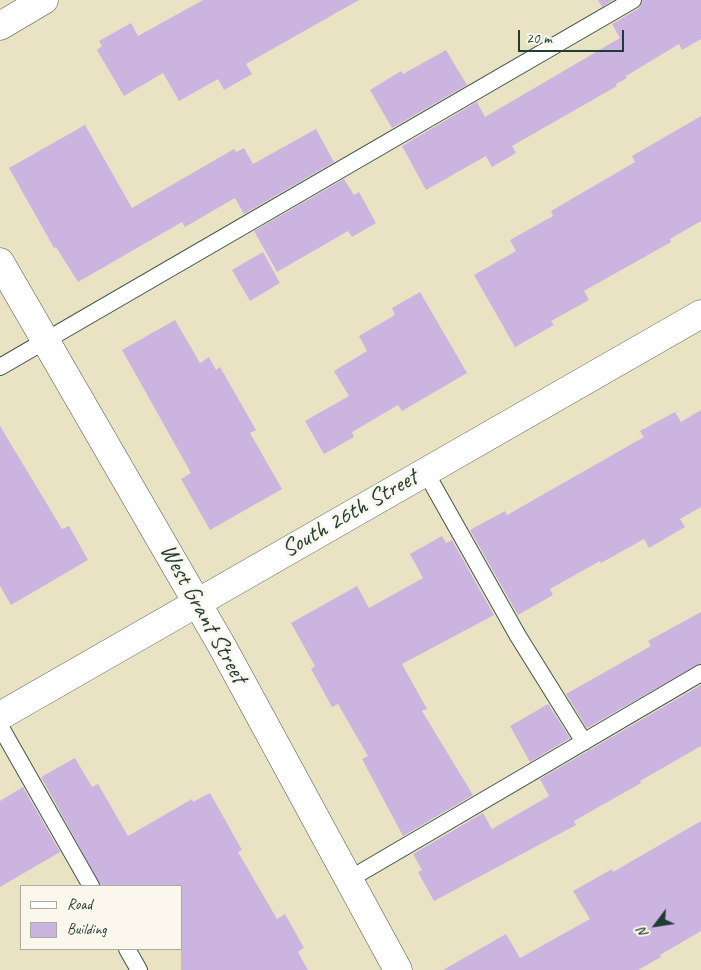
<!DOCTYPE html>
<style>
body{margin:0}
#map{position:relative;width:701px;height:970px;overflow:hidden;background:#eae3c3;font-family:Caveat,sans-serif}
canvas{display:block}
.legend{position:absolute;left:20px;top:885px;width:162px;height:65px;box-sizing:border-box;background:#fbf7ec;border:1px solid #a3ada2;margin:0;padding:6px 9px;list-style:none;font-size:15px;color:#1f3d34}
.legend li{display:flex;align-items:center;gap:10px;height:25px}
.legend b{width:25px;border:1px solid #a3ada2}
.north{position:absolute;left:631px;top:900px;width:50px;height:50px;-webkit-text-stroke:4px #fbf7ec;paint-order:stroke;rotate:239deg;font-size:14px;font-weight:700;line-height:20px;text-align:center;color:#1f3d34}
.north::after{content:'';display:block;margin:auto;width:18px;height:22px;background:#1f3d34;clip-path:polygon(50% 0,100% 100%,50% 72%,0 100%)}
.scale{position:absolute;left:518px;top:30px;width:106px;height:22px;box-sizing:border-box;border:2px solid #1f3d34;border-top:0;padding-left:6px;font-size:15px;line-height:18px;white-space:nowrap;color:#1f3d34;-webkit-text-stroke:4px #fbf7ec;paint-order:stroke}
</style>
<div id="map">
<canvas width="701" height="970"></canvas>
<ul class="legend">
<li><b style="height:6px;background:#fff"></b>Road</li>
<li><b style="height:14px;background:#cbb4e0"></b>Building</li>
</ul>
<div class="north">N</div>
<div class="scale">20 m</div>
</div>
<script>
const g = document.querySelector('canvas').getContext('2d');
g.lineJoin = 'round';
function fill(path, color) { g.fillStyle = color; g.fill(path, 'evenodd'); }
const toPath = rows => new Path2D(rows.map(r => 'M' + r).join(''));
function stroke(path, color, width, dash) { g.strokeStyle = color; g.lineWidth = width; g.lineCap = dash ? 'butt' : 'round'; g.setLineDash(dash || []); g.stroke(path); }
function write(font, color, halo, rows, align = 'center') {
  g.font = font + ' Caveat,sans-serif'; g.lineWidth = 5; g.setLineDash([]); g.textBaseline = 'middle'; g.strokeStyle = halo; g.fillStyle = color; for (const [text, x, y, turn = 0] of rows) {
    g.save(); g.translate(x, y); g.rotate((+turn || 0) * Math.PI / 180); g.textAlign = isNaN(turn) ? turn : align; if (halo) g.strokeText(text, 0, 0); g.fillText(text, 0, 0); g.restore();
  }
}
const building = toPath([
 [203,0,359,0,246,64,252,74,224,90,218,79,179,101,163,73,124,96,97,50,102,46,99,41,131,23,138,36],
 [598,0,613,0,602,7],
 [643,0,701,0,701,39,682,50,679,44,626,76,627,78,616,84,617,86,512,146,516,153,492,167,486,156,426,190,402,146,477,102,485,117,620,38,612,24,638,9],
 [446,50,467,85,392,128,370,90,401,71,403,74],
 [701,116,701,221,670,239,671,242,584,291,589,300,551,321,554,325,515,347,474,275,516,251,510,240,553,216,551,211,635,162,632,156],
 [85,125,132,208,234,149,236,152,244,148,253,164,316,129,334,162,244,214,235,198,185,227,182,222,78,282,56,247,54,248,9,168],
 [344,179,354,195,359,192,376,223,352,237,348,231,277,272,254,231],
 [263,252,280,283,250,301,232,270],
 [420,292,467,373,402,411,398,405,352,432,354,437,324,454,305,421,349,396,334,371,367,351,359,336,395,315,392,308],
 [175,320,200,363,209,357,216,370,220,367,256,430,250,433,282,489,210,530,181,479,191,473,122,350],
 [701,410,701,507,680,519,685,527,649,548,644,539,601,563,600,561,550,589,553,595,518,615,470,530,505,511,507,515,644,437,640,431,675,412,681,422],
 [0,426,62,529,69,526,88,560,11,605,0,586],
 [442,536,446,543,452,540,494,615,402,664,427,709,422,711,473,795,403,836,362,759,368,756,338,704,332,707,311,669,315,666,291,623,357,586,369,608,423,578,410,554],
 [701,612,701,663,587,728,566,694,651,646,648,641],
 [701,685,701,746,640,781,641,783,574,821,576,825,434,901,418,872,422,870,413,854,483,813,492,829,549,796,540,779],
 [548,704,570,738,530,762,510,726],
 [75,758,92,787,98,784,128,836,192,799,193,802,210,793,242,850,238,852,277,919,285,914,304,948,298,952,308,970,181,970,181,886,101,886,41,777],
 [23,787,60,852,0,887,0,801],
 [701,821,701,931,660,955,661,957,638,970,443,970,506,934,520,958,590,919,573,891,612,869,613,872]
]);
const lane = toPath([
 [0,367,633,0],
 [425,471,518,636,584,742],
 [0,726,91,886],
 [348,880,701,673],
 [127,949,139,970]
]);
const street = toPath([
 [0,26,44,0],
 [0,262,222,646,398,970],
 [0,716,701,314]
]);
const streetNames = [
 ["South 26th Street",350,514,-30],
 ["West Grant Street",203,614,61]
];
fill(building, '#cbb4e0');
stroke(lane, '#3d5649', 18);
stroke(street, '#3d5649', 29);
stroke(lane, '#fff', 16);
stroke(street, '#fff', 28);
write('24px', '#1f3d34', '#fbf7ec', streetNames);
</script>
